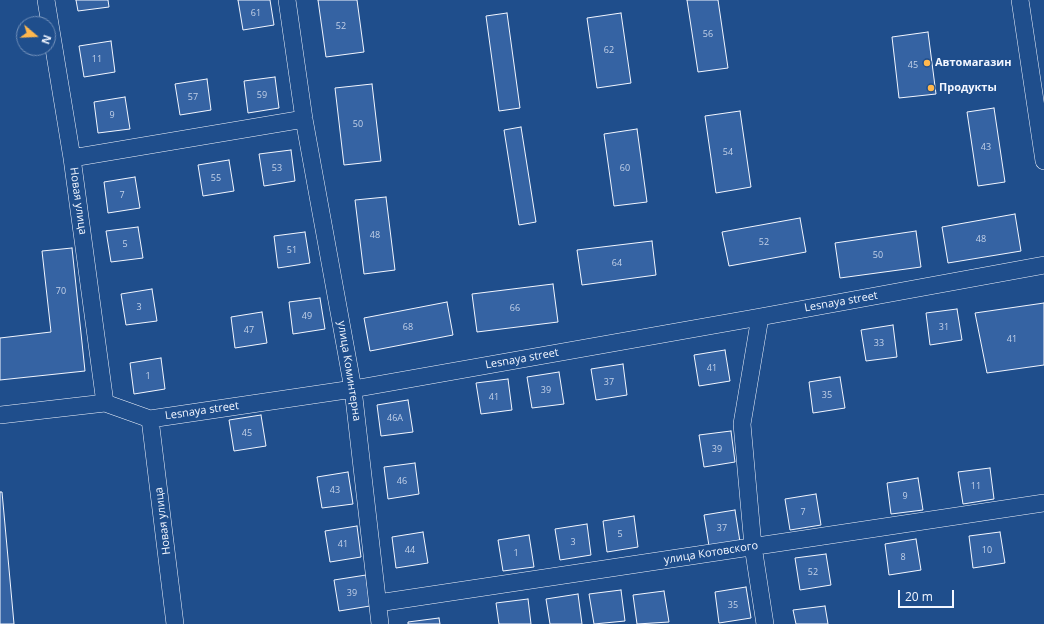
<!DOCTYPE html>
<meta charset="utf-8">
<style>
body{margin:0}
#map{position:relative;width:1044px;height:624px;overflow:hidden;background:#1f4e8c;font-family:"Open Sans",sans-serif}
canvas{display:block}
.north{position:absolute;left:16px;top:16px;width:40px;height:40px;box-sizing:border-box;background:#1f4e8c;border:1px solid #7391ba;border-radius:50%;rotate:109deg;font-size:11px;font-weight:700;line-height:16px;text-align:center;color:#f2f6ff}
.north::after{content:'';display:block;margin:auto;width:14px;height:18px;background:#ffb74d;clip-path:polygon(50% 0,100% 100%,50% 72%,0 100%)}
.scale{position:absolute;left:898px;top:590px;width:56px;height:18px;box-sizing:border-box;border:2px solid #f2f6ff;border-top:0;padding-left:5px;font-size:12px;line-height:14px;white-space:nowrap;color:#f2f6ff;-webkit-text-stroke:3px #1f4e8c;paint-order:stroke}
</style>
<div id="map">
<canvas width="1044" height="624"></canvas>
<div class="north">N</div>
<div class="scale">20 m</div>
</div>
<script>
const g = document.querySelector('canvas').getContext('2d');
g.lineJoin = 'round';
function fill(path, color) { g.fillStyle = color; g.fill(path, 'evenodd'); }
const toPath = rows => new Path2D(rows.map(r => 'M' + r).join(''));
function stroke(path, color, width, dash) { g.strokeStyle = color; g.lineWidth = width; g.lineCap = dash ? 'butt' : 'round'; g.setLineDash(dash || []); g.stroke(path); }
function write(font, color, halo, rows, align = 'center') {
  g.font = font + ' "Open Sans",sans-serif'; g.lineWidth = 3; g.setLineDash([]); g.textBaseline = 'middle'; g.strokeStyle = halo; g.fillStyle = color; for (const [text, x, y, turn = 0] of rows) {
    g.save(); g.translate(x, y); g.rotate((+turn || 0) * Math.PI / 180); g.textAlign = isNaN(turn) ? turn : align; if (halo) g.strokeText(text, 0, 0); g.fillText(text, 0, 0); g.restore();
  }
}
const building = toPath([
 [76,0,108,0,109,7,78,11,76,0],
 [238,0,270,0,274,25,243,30,238,0],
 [318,0,357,0,364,52,326,57,318,0],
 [687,0,718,0,728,68,698,72,687,0],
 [507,13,520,108,499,111,486,16,507,13],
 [621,13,631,83,597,88,587,18,621,13],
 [928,32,936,94,899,98,892,37,928,32],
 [111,41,115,72,84,77,79,46,111,41],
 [275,77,279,108,248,113,244,81,275,77],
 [207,79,211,110,180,115,175,84,207,79],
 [372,84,381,161,344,165,335,88,372,84],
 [125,97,130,129,98,133,94,102,125,97],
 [994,108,1005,182,978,186,967,112,994,108],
 [740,111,751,187,716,193,705,116,740,111],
 [521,127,536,222,519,225,504,130,521,127],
 [637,129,647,202,614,206,604,134,637,129],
 [291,150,295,181,264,186,259,154,291,150],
 [229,160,234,191,203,196,198,165,229,160],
 [135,177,140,208,108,213,104,182,135,177],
 [386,197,395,270,364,274,355,200,386,197],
 [1015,214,1021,251,948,263,942,227,1015,214],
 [800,218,806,252,729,266,722,232,800,218],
 [138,227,143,258,111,262,106,231,138,227],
 [916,231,921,267,840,278,835,243,916,231],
 [305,232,310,263,278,268,274,236,305,232],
 [652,241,656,275,582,285,577,250,652,241],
 [72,248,85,371,0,380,0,338,51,332,42,251,72,248],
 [553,284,558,322,477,332,472,294,553,284],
 [152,289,157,321,126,325,121,294,152,289],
 [320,298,325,329,293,334,289,302,320,298],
 [447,302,453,335,370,351,364,318,447,302],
 [1044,303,1044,365,987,373,975,313,1044,303],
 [957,309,962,340,930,345,926,313,957,309],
 [262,312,267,343,235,348,231,317,262,312],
 [893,325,897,357,866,361,861,330,893,325],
 [725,350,730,381,699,386,694,355,725,350],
 [161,358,165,389,134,394,130,363,161,358],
 [623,364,627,395,596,400,591,369,623,364],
 [559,372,564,404,532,408,527,377,559,372],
 [840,377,845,408,813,413,809,382,840,377],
 [508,379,512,410,481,414,476,383,508,379],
 [408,400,413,432,381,436,377,405,408,400],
 [261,415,266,446,234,451,229,420,261,415],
 [731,431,735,462,704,467,699,435,731,431],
 [415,463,419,494,388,499,384,467,415,463],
 [990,468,994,499,963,504,958,472,990,468],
 [348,472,353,504,322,508,317,477,348,472],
 [918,478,923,510,891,514,887,483,918,478],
 [0,492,2,492,14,624,0,624,0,492],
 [816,494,821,525,790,530,785,499,816,494],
 [735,510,740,542,709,546,704,515,735,510],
 [634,516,638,547,607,552,603,521,634,516],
 [587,524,591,555,560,560,555,529,587,524],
 [357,526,361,557,330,562,325,531,357,526],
 [423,532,428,563,396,568,392,537,423,532],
 [1000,532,1005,563,973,568,969,536,1000,532],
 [529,535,534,567,503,571,498,540,529,535],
 [916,539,921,570,889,575,885,544,916,539],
 [826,554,831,585,800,590,795,558,826,554],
 [366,575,370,606,339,611,334,580,366,575],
 [746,587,751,618,719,623,715,592,746,587],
 [621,590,625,621,594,624,589,594,621,590],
 [664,591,669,622,637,624,633,595,664,591],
 [578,594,582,624,550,624,546,599,578,594],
 [528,599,531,624,499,624,496,603,528,599],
 [825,606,828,624,796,624,793,610,825,606],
 [439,618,440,624,408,624,408,622,439,618]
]);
const minor = toPath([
 [46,0,72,158,105,403],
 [287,0,304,119,353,389,380,624],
 [1020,0,1044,161],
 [72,158,304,119],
 [760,317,742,424,753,546,765,624],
 [0,415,105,403,150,419,353,389,760,317,1044,265],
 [150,419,175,624],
 [378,603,1044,503]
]);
const markers = [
 [927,63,4,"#ffb74d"],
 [931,88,4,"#ffb74d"]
];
const numberNames = [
 ["61",256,13],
 ["52",341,26],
 ["56",708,34],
 ["62",609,50],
 ["11",97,59],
 ["45",913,65],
 ["59",262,95],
 ["57",193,97],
 ["9",112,115],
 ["50",358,124],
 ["43",986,147],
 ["54",728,152],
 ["53",277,168],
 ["60",625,168],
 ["55",216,178],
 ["7",122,195],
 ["48",375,235],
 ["48",981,239],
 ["52",764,242],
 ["5",125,244],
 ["51",292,250],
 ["50",878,255],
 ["64",617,263],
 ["70",61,291],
 ["3",139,307],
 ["66",515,308],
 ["49",307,316],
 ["68",408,327],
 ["31",944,327],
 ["47",249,330],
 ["41",1012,339],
 ["33",879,343],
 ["41",712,368],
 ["1",148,376],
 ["37",609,382],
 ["39",546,390],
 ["35",827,395],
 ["41",494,397],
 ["46А",395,418],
 ["45",247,433],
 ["39",717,449],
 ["46",402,481],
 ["11",976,486],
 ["43",335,490],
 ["9",905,496],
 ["7",803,512],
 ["37",722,528],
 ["5",620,534],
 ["3",573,542],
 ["41",343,544],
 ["44",410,550],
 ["10",987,550],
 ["1",516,553],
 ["8",903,557],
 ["52",813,572],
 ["39",352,593],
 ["35",733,605]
];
const poiNames = [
 ["Автомагазин",935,63],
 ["Продукты",939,88]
];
const streetNames = [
 ["Новая улица",78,201,82],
 ["Lesnaya street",841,302,-10],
 ["Lesnaya street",522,359,-10],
 ["улица Коминтерна",349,371,81],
 ["Lesnaya street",202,411,-8],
 ["Новая улица",163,521,-97],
 ["улица Котовского",711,553,-9]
];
fill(building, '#3563a3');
stroke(building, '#f2f6ff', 1);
stroke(minor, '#f2f6ff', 18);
stroke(minor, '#1f4e8c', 17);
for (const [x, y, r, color] of markers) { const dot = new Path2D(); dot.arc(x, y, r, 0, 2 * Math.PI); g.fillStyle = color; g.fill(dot); stroke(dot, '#1f4e8c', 1.5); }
write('9px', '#c3d1e8', null, numberNames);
write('bold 11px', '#f2f6ff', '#1f4e8c', poiNames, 'left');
write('11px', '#f2f6ff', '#1f4e8c', streetNames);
</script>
